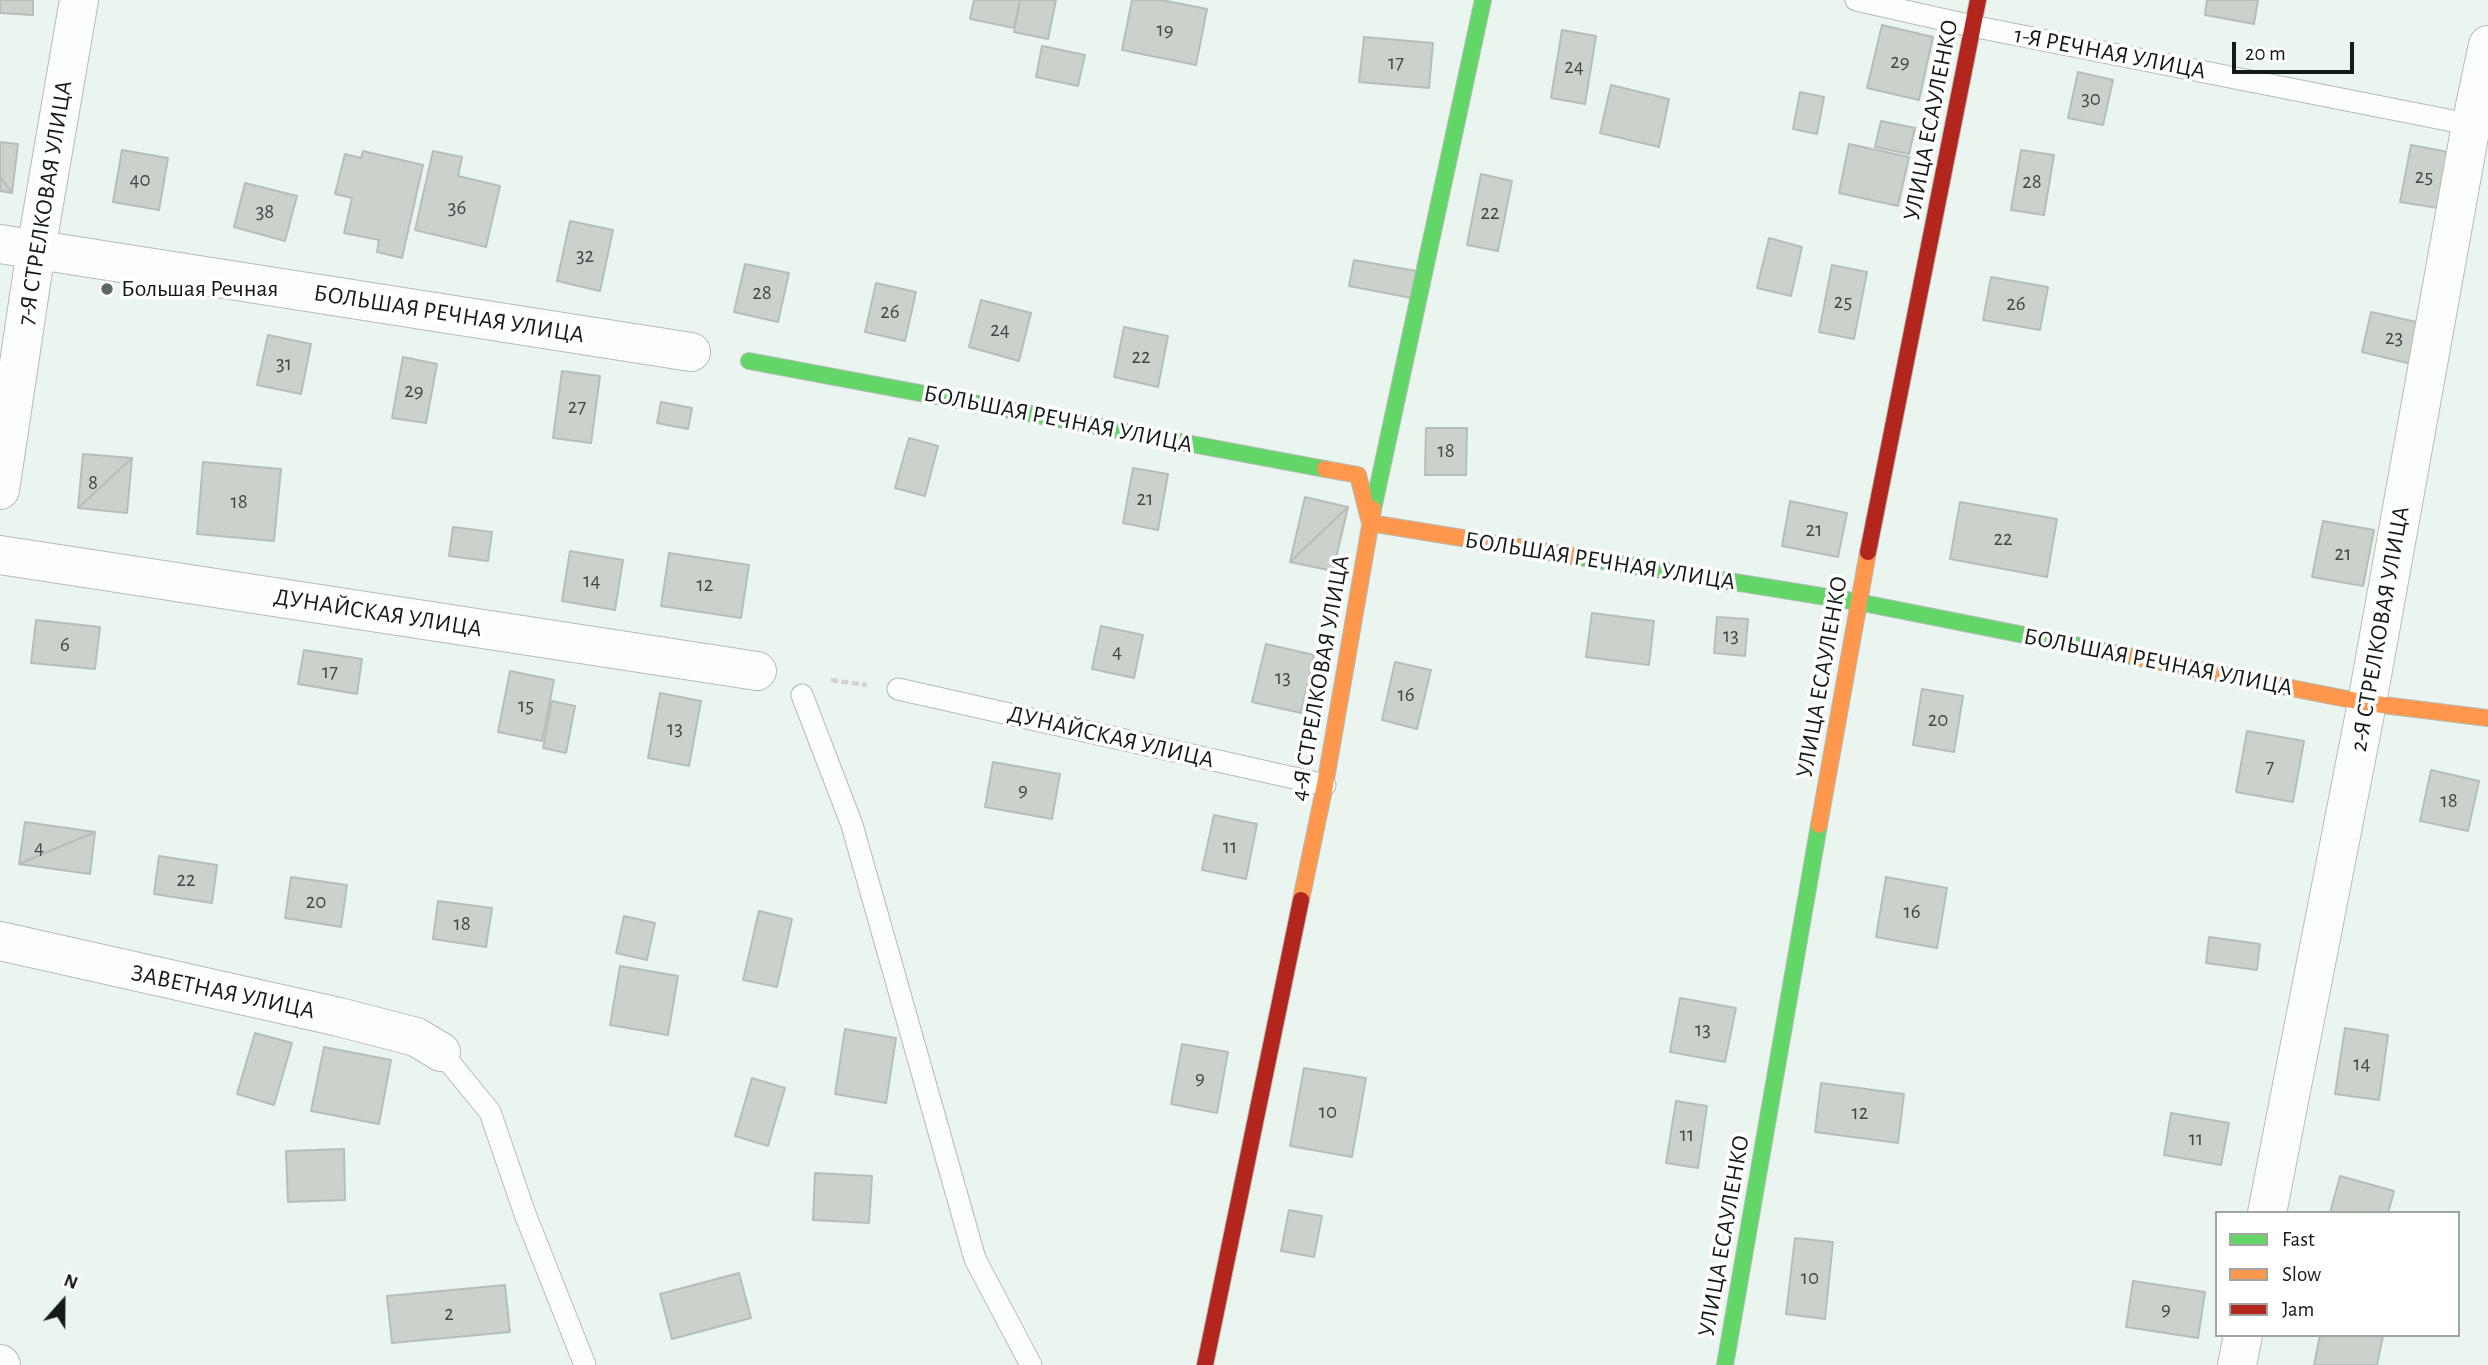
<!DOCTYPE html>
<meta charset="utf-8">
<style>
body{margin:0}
#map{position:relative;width:2488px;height:1365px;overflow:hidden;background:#eaf5ef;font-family:"Alegreya Sans",sans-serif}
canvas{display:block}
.legend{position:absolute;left:2215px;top:1211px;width:245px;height:126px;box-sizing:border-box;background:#fff;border:2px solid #a1a4a2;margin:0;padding:9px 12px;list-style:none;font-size:21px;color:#141b17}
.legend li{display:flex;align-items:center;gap:14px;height:35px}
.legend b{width:35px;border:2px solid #a1a4a2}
.north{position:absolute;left:28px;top:1267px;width:70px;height:70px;-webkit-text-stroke:5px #fff;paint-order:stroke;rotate:21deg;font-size:19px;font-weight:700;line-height:28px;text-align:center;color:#141b17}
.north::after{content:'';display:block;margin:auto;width:24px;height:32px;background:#141b17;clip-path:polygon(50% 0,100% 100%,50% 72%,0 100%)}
.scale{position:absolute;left:2232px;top:42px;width:122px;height:32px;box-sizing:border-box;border:4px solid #141b17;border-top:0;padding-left:9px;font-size:21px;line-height:24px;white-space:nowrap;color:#141b17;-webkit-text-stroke:5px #fff;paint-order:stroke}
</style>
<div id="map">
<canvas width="2488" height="1365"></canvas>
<ul class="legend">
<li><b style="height:9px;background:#63d668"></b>Fast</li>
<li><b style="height:9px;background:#ff974d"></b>Slow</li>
<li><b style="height:9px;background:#b3261e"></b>Jam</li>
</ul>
<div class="north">N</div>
<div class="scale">20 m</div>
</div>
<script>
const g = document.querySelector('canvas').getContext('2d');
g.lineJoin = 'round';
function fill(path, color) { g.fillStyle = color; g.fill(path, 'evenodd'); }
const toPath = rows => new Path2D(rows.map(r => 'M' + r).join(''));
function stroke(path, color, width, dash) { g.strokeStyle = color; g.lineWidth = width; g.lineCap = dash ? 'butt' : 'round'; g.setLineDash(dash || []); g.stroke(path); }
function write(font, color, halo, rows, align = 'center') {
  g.font = font + ' "Alegreya Sans",sans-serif'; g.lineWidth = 7; g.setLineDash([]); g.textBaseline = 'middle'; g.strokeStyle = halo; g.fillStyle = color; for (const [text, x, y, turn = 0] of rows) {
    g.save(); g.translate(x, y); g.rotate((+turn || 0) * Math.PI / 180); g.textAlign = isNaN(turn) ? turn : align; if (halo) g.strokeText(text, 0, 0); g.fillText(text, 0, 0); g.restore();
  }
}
const building = toPath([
 [0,0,33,0,33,15,0,13,0,0],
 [974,0,1020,0,1014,28,970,19,974,0],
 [1020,0,1056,0,1048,39,1014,32,1020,0],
 [1132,0,1161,0,1207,9,1196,65,1122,50,1132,0],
 [2207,0,2258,0,2254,24,2205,15,2207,0],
 [1882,25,1933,37,1919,100,1867,88,1882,25],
 [1562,30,1596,36,1585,104,1551,98,1562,30],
 [1364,37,1433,43,1429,88,1359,82,1364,37],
 [1042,46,1085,55,1078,86,1036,77,1042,46],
 [2078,72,2113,80,2103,125,2068,118,2078,72],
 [1611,85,1669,99,1659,147,1600,133,1611,85],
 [1800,92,1824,97,1817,134,1793,129,1800,92],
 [1881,121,1915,128,1909,154,1875,147,1881,121],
 [0,142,18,144,12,193,0,177,0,142],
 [1849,144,1909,157,1898,206,1839,193,1849,144],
 [2411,145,2448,152,2438,208,2400,202,2411,145],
 [122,150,168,158,159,210,113,202,122,150],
 [2021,150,2054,155,2044,215,2011,210,2021,150],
 [363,151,423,165,402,258,377,252,379,240,344,233,352,198,335,194,345,154,361,158,363,151],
 [433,151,462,157,458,176,500,186,486,247,415,230,433,151],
 [1481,174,1512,181,1498,251,1467,245,1481,174],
 [0,177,12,193,0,191,0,177],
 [245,183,297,196,285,241,234,227,245,183],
 [570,221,613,230,600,291,557,281,570,221],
 [1769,238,1802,247,1791,296,1757,288,1769,238],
 [1354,260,1422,272,1417,299,1349,286,1354,260],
 [745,264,789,273,778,322,734,312,745,264],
 [1832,265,1867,272,1854,339,1819,332,1832,265],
 [1991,277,2048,287,2040,330,1983,320,1991,277],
 [876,283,916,292,905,341,865,332,876,283],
 [981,300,1031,313,1019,361,969,347,981,300],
 [2371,312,2426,324,2416,365,2362,352,2371,312],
 [1124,327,1168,336,1158,387,1114,377,1124,327],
 [268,335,311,344,301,394,257,385,268,335],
 [403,357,437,364,426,423,392,418,403,357],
 [562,371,600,376,591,443,553,438,562,371],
 [661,402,692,408,688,429,657,423,661,402],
 [1426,428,1467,428,1466,475,1425,475,1426,428],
 [909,438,938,446,925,496,895,488,909,438],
 [83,454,132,458,78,508,83,454],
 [132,458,127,513,78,508,132,458],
 [203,462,281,469,274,541,197,534,203,462],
 [1133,468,1168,474,1158,530,1123,523,1133,468],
 [1305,497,1348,507,1290,562,1305,497],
 [1790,501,1847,513,1838,557,1782,546,1790,501],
 [1960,502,2057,519,2047,577,1950,559,1960,502],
 [1348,507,1333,571,1290,562,1348,507],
 [2323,521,2374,530,2363,586,2312,577,2323,521],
 [453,527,492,532,488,561,449,556,453,527],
 [570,551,623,560,615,610,562,601,570,551],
 [669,553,749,565,741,618,661,606,669,553],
 [1592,613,1654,621,1649,665,1586,657,1592,613],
 [1717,617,1748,619,1745,656,1714,653,1717,617],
 [36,620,100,627,95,669,31,663,36,620],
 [1101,626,1143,635,1134,678,1092,669,1101,626],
 [1266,644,1314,655,1301,713,1252,702,1266,644],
 [304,650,362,659,357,694,298,684,304,650],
 [1395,662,1431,670,1417,729,1382,720,1395,662],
 [510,671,554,680,542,741,498,732,510,671],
 [1922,689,1963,696,1954,752,1913,745,1922,689],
 [660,693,701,701,689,766,648,758,660,693],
 [552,701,575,706,566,753,543,748,552,701],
 [2247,731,2304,741,2293,802,2236,792,2247,731],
 [993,762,1060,774,1052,819,985,807,993,762],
 [2431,770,2479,781,2468,831,2420,821,2431,770],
 [1214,815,1257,824,1246,879,1202,870,1214,815],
 [25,822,95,832,19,864,25,822],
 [95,832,90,874,19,864,95,832],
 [159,856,217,865,212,903,154,894,159,856],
 [291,877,347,885,341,927,285,918,291,877],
 [1886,877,1947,888,1937,948,1876,937,1886,877],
 [438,901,492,908,486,947,433,939,438,901],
 [759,911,792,919,777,987,743,980,759,911],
 [624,916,655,923,647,960,616,953,624,916],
 [2209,937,2260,944,2257,970,2206,963,2209,937],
 [620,966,678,976,668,1035,610,1025,620,966],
 [1680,998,1736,1008,1725,1062,1670,1052,1680,998],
 [2345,1028,2388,1035,2379,1100,2335,1094,2345,1028],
 [845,1029,896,1038,886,1103,835,1094,845,1029],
 [255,1033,292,1043,274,1105,237,1094,255,1033],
 [1182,1044,1228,1052,1217,1113,1171,1104,1182,1044],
 [324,1047,391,1060,379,1124,311,1111,324,1047],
 [1304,1068,1366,1078,1352,1157,1290,1146,1304,1068],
 [752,1078,785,1088,768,1146,735,1136,752,1078],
 [1821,1083,1904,1094,1898,1143,1815,1132,1821,1083],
 [1676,1101,1707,1106,1698,1168,1666,1163,1676,1101],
 [2171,1113,2229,1123,2221,1165,2164,1155,2171,1113],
 [344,1149,345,1200,288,1202,286,1151,344,1149],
 [815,1173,872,1176,869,1223,813,1220,815,1173],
 [2340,1176,2394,1191,2388,1213,2330,1213,2340,1176],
 [1289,1210,1322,1216,1314,1257,1281,1251,1289,1210],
 [1795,1238,1833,1242,1825,1319,1786,1314,1795,1238],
 [739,1273,751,1318,672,1339,660,1294,739,1273],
 [2133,1281,2205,1292,2198,1338,2126,1327,2133,1281],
 [505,1285,510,1332,392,1343,387,1296,505,1285],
 [2320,1335,2383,1336,2377,1365,2314,1365,2320,1335]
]);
const path = toPath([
 [831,680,867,685]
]);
const lane = toPath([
 [1856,0,1972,26,2478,126],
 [898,689,1325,785],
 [802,695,852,825,975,1259,1031,1365],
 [441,1052,490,1112,525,1214,585,1365]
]);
const street = toPath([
 [0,244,691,352],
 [0,490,36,250,79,0],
 [0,555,757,671],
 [0,941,339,1017,416,1037,441,1052],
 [2267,1213,2367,703,2471,125,2488,45],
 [0,1364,1,1365],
 [2237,1365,2243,1335]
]);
const fast = toPath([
 [749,361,1325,469],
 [1373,509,1483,0],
 [1573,556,1858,602,2135,657],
 [1725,1365,1819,825]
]);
const slow = toPath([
 [1325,469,1358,475,1370,523,1573,556],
 [2135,657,2367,703,2488,718],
 [1819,825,1868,552],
 [1301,900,1325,785,1373,509]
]);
const jam = toPath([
 [1868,552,1978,0],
 [1205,1365,1301,900]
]);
const markers = [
 [107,289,7,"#5f6763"]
];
const numberNames = [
 ["19",1165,30],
 ["29",1900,62],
 ["17",1396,63],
 ["24",1574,67],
 ["30",2091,99],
 ["25",2424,177],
 ["40",140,180],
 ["28",2032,182],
 ["36",457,208],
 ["38",265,212],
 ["22",1490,213],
 ["32",585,256],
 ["28",762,293],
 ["25",1843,302],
 ["26",2016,304],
 ["26",890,312],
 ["24",1000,330],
 ["23",2394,338],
 ["22",1141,357],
 ["31",284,364],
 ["29",414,391],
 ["27",577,407],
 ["18",1446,451],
 ["8",93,483],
 ["21",1145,499],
 ["18",239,502],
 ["21",1814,530],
 ["22",2003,539],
 ["21",2343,554],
 ["14",592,581],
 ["12",705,585],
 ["13",1731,636],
 ["6",65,645],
 ["4",1117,652],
 ["17",330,672],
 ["13",1283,678],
 ["16",1406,695],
 ["15",526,706],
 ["20",1938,720],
 ["13",675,729],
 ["7",2270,767],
 ["9",1023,790],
 ["18",2449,801],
 ["11",1230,847],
 ["4",39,848],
 ["22",186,880],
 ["20",316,902],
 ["16",1912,912],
 ["18",462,924],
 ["13",1703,1030],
 ["14",2362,1064],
 ["9",1200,1078],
 ["10",1328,1112],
 ["12",1860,1113],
 ["11",1687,1135],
 ["11",2196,1139],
 ["10",1810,1278],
 ["9",2166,1309],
 ["2",449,1314]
];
const streetNames = [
 ["1-Я РЕЧНАЯ УЛИЦА",2110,53,11],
 ["УЛИЦА ЕСАУЛЕНКО",1931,120,-79],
 ["7-Я СТРЕЛКОВАЯ УЛИЦА",45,203,-81],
 ["БОЛЬШАЯ РЕЧНАЯ УЛИЦА",449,314,9],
 ["БОЛЬШАЯ РЕЧНАЯ УЛИЦА",1058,419,11],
 ["БОЛЬШАЯ РЕЧНАЯ УЛИЦА",1600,561,9],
 ["ДУНАЙСКАЯ УЛИЦА",378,613,9],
 ["2-Я СТРЕЛКОВАЯ УЛИЦА",2380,629,-80],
 ["БОЛЬШАЯ РЕЧНАЯ УЛИЦА",2158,662,11],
 ["УЛИЦА ЕСАУЛЕНКО",1822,677,-80],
 ["4-Я СТРЕЛКОВАЯ УЛИЦА",1320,678,-80],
 ["ДУНАЙСКАЯ УЛИЦА",1111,737,13],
 ["ЗАВЕТНАЯ УЛИЦА",223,992,12],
 ["УЛИЦА ЕСАУЛЕНКО",1724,1236,-80]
];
const poiNames = [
 ["Большая Речная",121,289]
];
fill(building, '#cbd2cc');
stroke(building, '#b7beb9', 2);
stroke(lane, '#b4bcb7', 23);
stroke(street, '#b4bcb7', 40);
stroke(fast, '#b4bcb7', 18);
stroke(slow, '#b4bcb7', 18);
stroke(jam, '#b4bcb7', 18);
stroke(path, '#d0d3d1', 4.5, [7, 3.5]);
stroke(lane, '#fcfefd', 21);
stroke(street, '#fcfefd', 38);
stroke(fast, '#63d668', 16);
stroke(slow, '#ff974d', 16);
stroke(jam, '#b3261e', 16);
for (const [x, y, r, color] of markers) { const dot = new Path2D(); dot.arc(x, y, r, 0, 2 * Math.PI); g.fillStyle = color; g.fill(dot); stroke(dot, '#fff', 2.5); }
write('21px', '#424944', null, numberNames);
write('24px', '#141b17', '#fff', streetNames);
write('24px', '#141b17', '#fff', poiNames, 'left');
</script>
